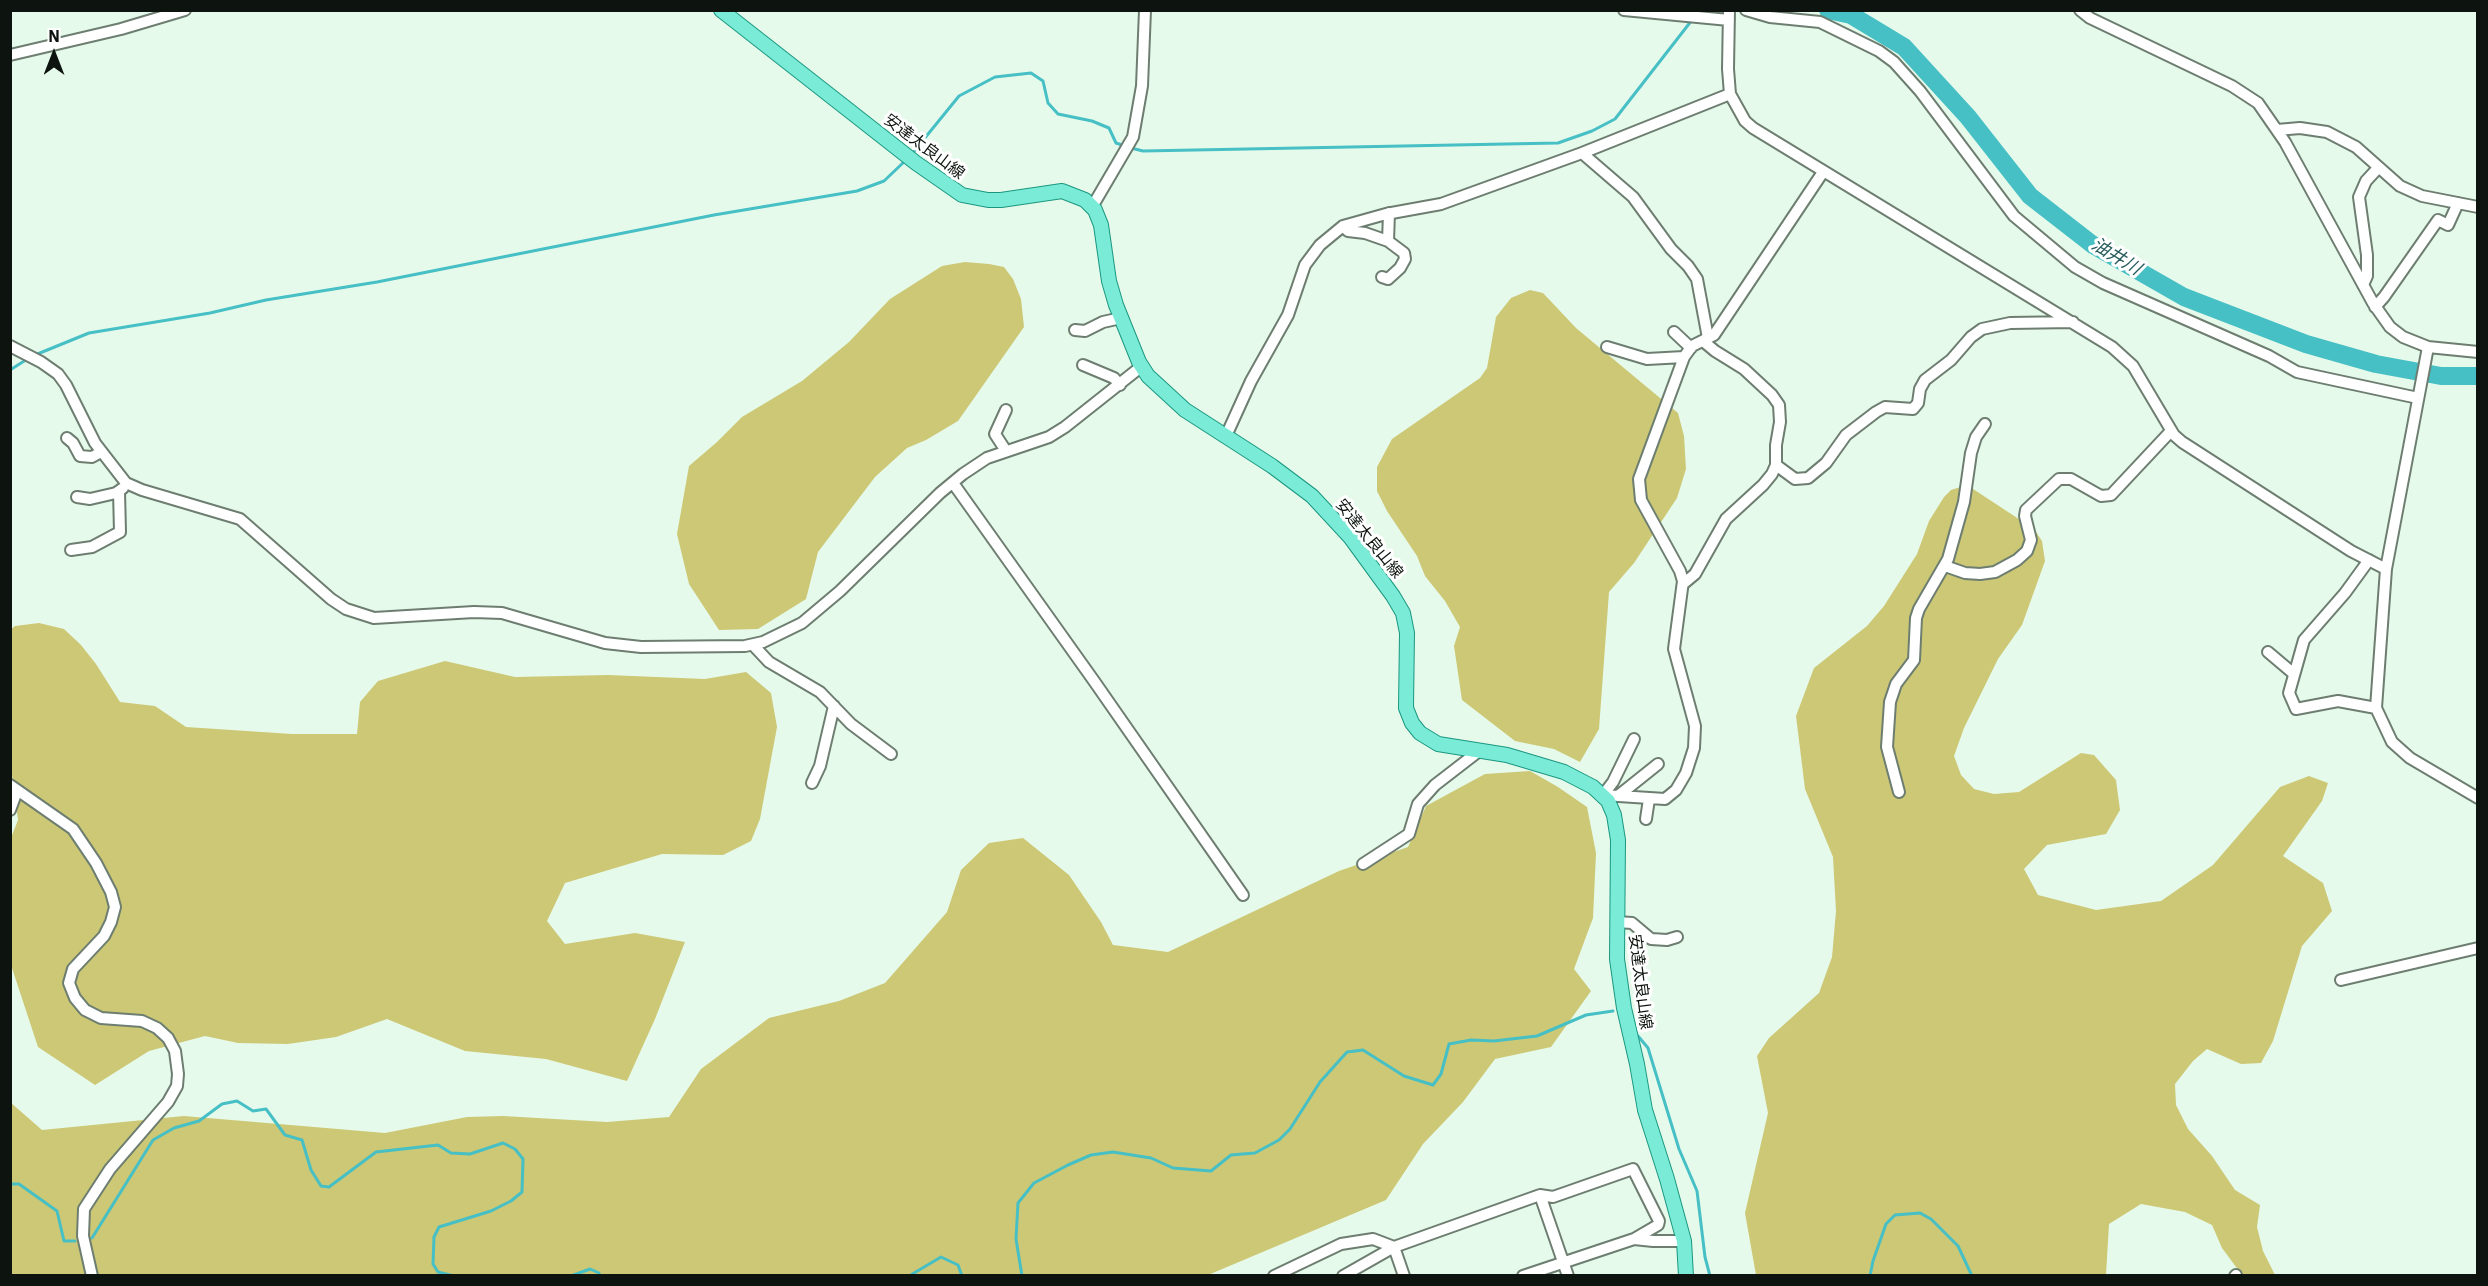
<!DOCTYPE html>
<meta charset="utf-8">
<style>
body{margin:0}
#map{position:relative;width:2488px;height:1286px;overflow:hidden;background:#e6faeb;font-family:"IBM Plex Sans",sans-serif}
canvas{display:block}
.frame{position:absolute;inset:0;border:12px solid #0d140f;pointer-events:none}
.north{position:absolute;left:24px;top:24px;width:60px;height:60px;-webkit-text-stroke:4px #fff;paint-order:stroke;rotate:0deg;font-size:16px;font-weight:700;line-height:24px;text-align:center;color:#0d140f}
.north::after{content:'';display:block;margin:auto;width:21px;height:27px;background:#0d140f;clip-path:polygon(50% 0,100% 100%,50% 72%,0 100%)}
</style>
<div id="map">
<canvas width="2488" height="1286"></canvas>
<div class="frame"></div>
<div class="north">N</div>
</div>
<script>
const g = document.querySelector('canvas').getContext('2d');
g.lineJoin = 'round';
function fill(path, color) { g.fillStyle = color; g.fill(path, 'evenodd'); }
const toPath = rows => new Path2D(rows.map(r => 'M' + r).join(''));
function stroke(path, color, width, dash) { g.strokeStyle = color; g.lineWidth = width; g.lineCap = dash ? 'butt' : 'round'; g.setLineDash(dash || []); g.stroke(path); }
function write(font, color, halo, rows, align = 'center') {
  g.font = font + ' "IBM Plex Sans","Noto Sans JP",sans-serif'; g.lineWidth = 6; g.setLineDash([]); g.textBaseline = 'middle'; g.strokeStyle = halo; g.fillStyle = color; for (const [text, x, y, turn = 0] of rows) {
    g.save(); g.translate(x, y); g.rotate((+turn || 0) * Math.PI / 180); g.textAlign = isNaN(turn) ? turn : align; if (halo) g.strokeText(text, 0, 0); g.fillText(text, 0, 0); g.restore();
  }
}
const forest = toPath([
 [965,262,989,264,1004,267,1013,279,1021,299,1024,327,958,421,926,440,907,448,875,477,818,552,806,599,758,629,719,630,689,584,677,534,689,466,717,442,742,417,802,381,849,342,890,299,942,266],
 [1530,290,1543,293,1576,328,1678,413,1684,436,1686,469,1677,498,1634,563,1609,592,1599,729,1580,762,1554,749,1515,741,1462,700,1454,646,1460,627,1445,601,1425,576,1417,556,1387,511,1377,491,1377,467,1392,439,1480,378,1487,368,1496,317,1511,298],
 [1967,485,2034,529,2042,541,2045,561,2022,625,1998,659,1964,728,1954,756,1961,775,1974,789,1994,794,2019,792,2081,753,2094,755,2116,780,2120,810,2106,834,2047,845,2024,869,2038,895,2096,910,2161,901,2213,865,2280,787,2309,776,2328,783,2322,801,2283,856,2323,883,2332,911,2302,946,2273,1041,2261,1063,2241,1064,2207,1049,2193,1061,2175,1084,2176,1105,2188,1129,2212,1156,2235,1190,2260,1205,2257,1227,2263,1251,2275,1275,2242,1275,2222,1248,2212,1225,2185,1212,2141,1204,2109,1224,2106,1275,1756,1275,1745,1213,1768,1113,1757,1056,1769,1038,1819,993,1832,957,1836,911,1833,857,1805,789,1796,716,1814,668,1867,626,1884,606,1917,554,1929,521,1944,497,1951,490],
 [39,623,64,629,81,645,96,664,120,702,155,706,186,727,292,734,357,734,360,702,378,681,445,661,515,677,608,675,705,679,746,672,771,693,777,727,760,819,751,841,723,855,662,854,565,883,547,921,565,944,635,933,685,942,655,1019,627,1081,546,1059,465,1051,387,1019,336,1037,288,1044,238,1043,205,1036,149,1051,95,1085,38,1047,11,965,11,838,18,820,10,760,10,630,15,626],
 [1530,771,1558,787,1587,807,1596,853,1593,918,1574,969,1591,991,1551,1047,1495,1059,1463,1102,1423,1144,1386,1200,1208,1275,11,1275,10,1102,42,1130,184,1116,385,1133,467,1117,503,1116,607,1122,669,1117,701,1069,769,1018,839,1001,885,983,947,912,961,870,989,843,1023,838,1069,875,1101,922,1113,945,1168,952,1339,871,1408,847,1426,806,1485,774]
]);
const stream = toPath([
 [1131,148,1143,151,1558,143,1592,131,1615,119,1692,20],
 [911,155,959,96,995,77,1031,73,1043,81,1048,103,1058,114,1092,121,1109,128,1116,143,1125,146],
 [35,355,89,333,210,313,266,300,377,282,714,215,857,191,884,181,906,160],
 [10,370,29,358],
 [1638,1036,1648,1048,1679,1149,1697,1191,1705,1257,1710,1276],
 [10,1184,19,1184,57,1211,64,1241,75,1241],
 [92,1238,153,1140,174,1128,199,1121,222,1104,237,1101,253,1111,266,1109,285,1135,302,1140,311,1170,321,1186,329,1187,376,1152,438,1145,451,1153,470,1154,503,1143,515,1149,523,1159,522,1192,511,1201,491,1211,439,1227,434,1237,433,1264,438,1272,454,1276],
 [571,1276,590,1269,599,1273,599,1276],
 [909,1276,941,1257,958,1265,962,1276],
 [1022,1276,1016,1239,1018,1203,1034,1183,1068,1165,1091,1155,1113,1152,1151,1158,1173,1168,1211,1171,1231,1155,1255,1153,1279,1140,1290,1129,1320,1082,1347,1052,1363,1050,1404,1076,1433,1085,1441,1074,1449,1044,1471,1040,1494,1041,1537,1036,1586,1015,1613,1011],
 [1870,1276,1873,1261,1886,1224,1895,1215,1920,1213,1931,1219,1958,1246,1972,1276]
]);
const river = toPath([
 [1828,10,1851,15,1904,47,1968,117,2030,196,2093,245,2184,297,2306,344,2376,364,2441,376,2478,376]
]);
const minor = toPath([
 [1624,10,1729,20],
 [1729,10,1728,69,1730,94,1745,121,1753,128,2112,347,2133,366,2174,435,2182,442,2351,551,2386,569],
 [1746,10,1770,17,1820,22,1879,51,1894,62,1920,91,2014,216,2075,267,2103,283,2269,356,2297,372,2418,398],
 [2080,10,2090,18,2232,86,2258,103,2285,142,2373,303,2390,327,2403,337,2428,347,2478,352],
 [10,55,121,29,185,10],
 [2277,130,2300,128,2327,132,2356,147,2400,186,2422,196,2478,207],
 [1582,153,1633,197,1671,249,1688,266,1697,279,1708,338],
 [1092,207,1133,137,1142,86,1145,10],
 [1343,226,1348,231,1365,233,1388,241,1404,253,1405,259,1400,268,1388,279,1382,277],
 [1388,241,1389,213],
 [2363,285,2367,276,2367,255,2359,197,2366,181,2378,168],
 [2375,307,2384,297,2438,220,2448,225,2458,203],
 [1075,330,1085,331,1103,322,1121,318],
 [1674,332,1691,348],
 [10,346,41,362,58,374,66,385,95,443,126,483,142,490,240,519,331,599,346,609,374,618,474,612,502,613,605,643,641,647,745,646,763,642,802,623,840,591,940,493,963,474,987,458,1049,437,1065,427,1142,366],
 [1607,347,1647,359,1684,357],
 [2428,347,2386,569,2376,708,2392,742,2410,758,2478,798],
 [1083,365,1114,378,1120,385],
 [1006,410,995,434,1006,451],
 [1226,436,1251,381,1288,315,1305,265,1320,245,1343,226,1386,214,1441,204,1582,153,1730,94],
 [67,438,73,443,80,456,92,457,101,452],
 [1776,465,1795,479,1808,478,1826,463,1846,435,1876,412,1885,407,1913,409,1918,403,1920,389,1925,380,1951,360,1971,337,1982,329,2010,323,2073,322],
 [953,483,1094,681,1243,895],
 [77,497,90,499,116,493,123,488],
 [71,550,92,547,120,532,119,491],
 [2369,560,2345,593,2304,640,2289,693,2296,709,2338,701,2376,708],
 [1945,566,1965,573,1980,574,1995,572,2017,560,2027,551,2031,540,2025,516,2026,510,2059,479,2071,479,2101,496,2111,495,2171,431],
 [1683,584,1695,574,1726,519,1763,485,1772,474,1776,465,1776,445,1780,422,1779,405,1772,395,1744,369,1715,351,1703,341],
 [753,645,769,662,820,692,851,724,891,754],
 [2268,652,2294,674],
 [812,783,820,766,834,706],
 [10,785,73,829,96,863,111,892,115,907,111,922,104,936,73,969,69,983,75,998,85,1010,101,1018,142,1021,157,1028,168,1038,175,1051,178,1074,177,1086,168,1102,110,1169,84,1209,83,1236,92,1276],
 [1899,792,1887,747,1890,702,1896,684,1914,660,1916,618,1919,609,1948,559,1964,502,1971,453,1976,437,1985,424],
 [1603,795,1665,799,1676,790,1686,773,1694,748,1695,726,1674,649,1683,581,1680,571,1641,500,1639,479,1684,357,1692,346,1714,335,1823,172],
 [1603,795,1613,782,1634,739],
 [1618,796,1658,764],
 [10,810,17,791],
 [1646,819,1649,799],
 [1363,864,1409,834,1418,804,1435,785,1479,751],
 [1617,922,1632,923,1651,939,1667,940,1677,937],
 [2341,980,2478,948],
 [1274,1276,1341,1244,1373,1239,1394,1247,1404,1276],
 [1343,1276,1394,1247,1540,1195],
 [1523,1276,1634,1239,1653,1241,1684,1241],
 [1568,1276,1540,1195,1553,1197,1633,1169,1659,1221,1658,1225,1634,1239],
 [2235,1276,2236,1275]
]);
const major = toPath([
 [721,10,916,163,962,195,988,200,1001,200,1062,191,1085,200,1095,210,1101,225,1109,281,1116,305,1139,362,1148,376,1185,410,1272,466,1312,496,1350,537,1393,596,1403,613,1407,633,1406,708,1412,723,1420,733,1438,744,1507,755,1564,772,1593,787,1608,801,1614,815,1618,840,1617,959,1624,1008,1637,1064,1645,1110,1667,1179,1684,1241,1686,1276]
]);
const streetNames = [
 ["安達太良山線",924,147,37],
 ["安達太良山線",1369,539,51],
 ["安達太良山線",1640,982,83]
];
const waterNames = [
 ["油井川",2116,257,31]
];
fill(forest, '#cdc875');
stroke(stream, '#46bfc5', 3);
stroke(river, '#46bfc5', 18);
stroke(minor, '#6d7e71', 14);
stroke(major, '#1b9780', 16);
stroke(minor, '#fff', 10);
stroke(major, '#7aebd7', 14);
write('16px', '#0d140f', '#fff', streetNames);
write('italic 18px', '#285b5d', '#fff', waterNames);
</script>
